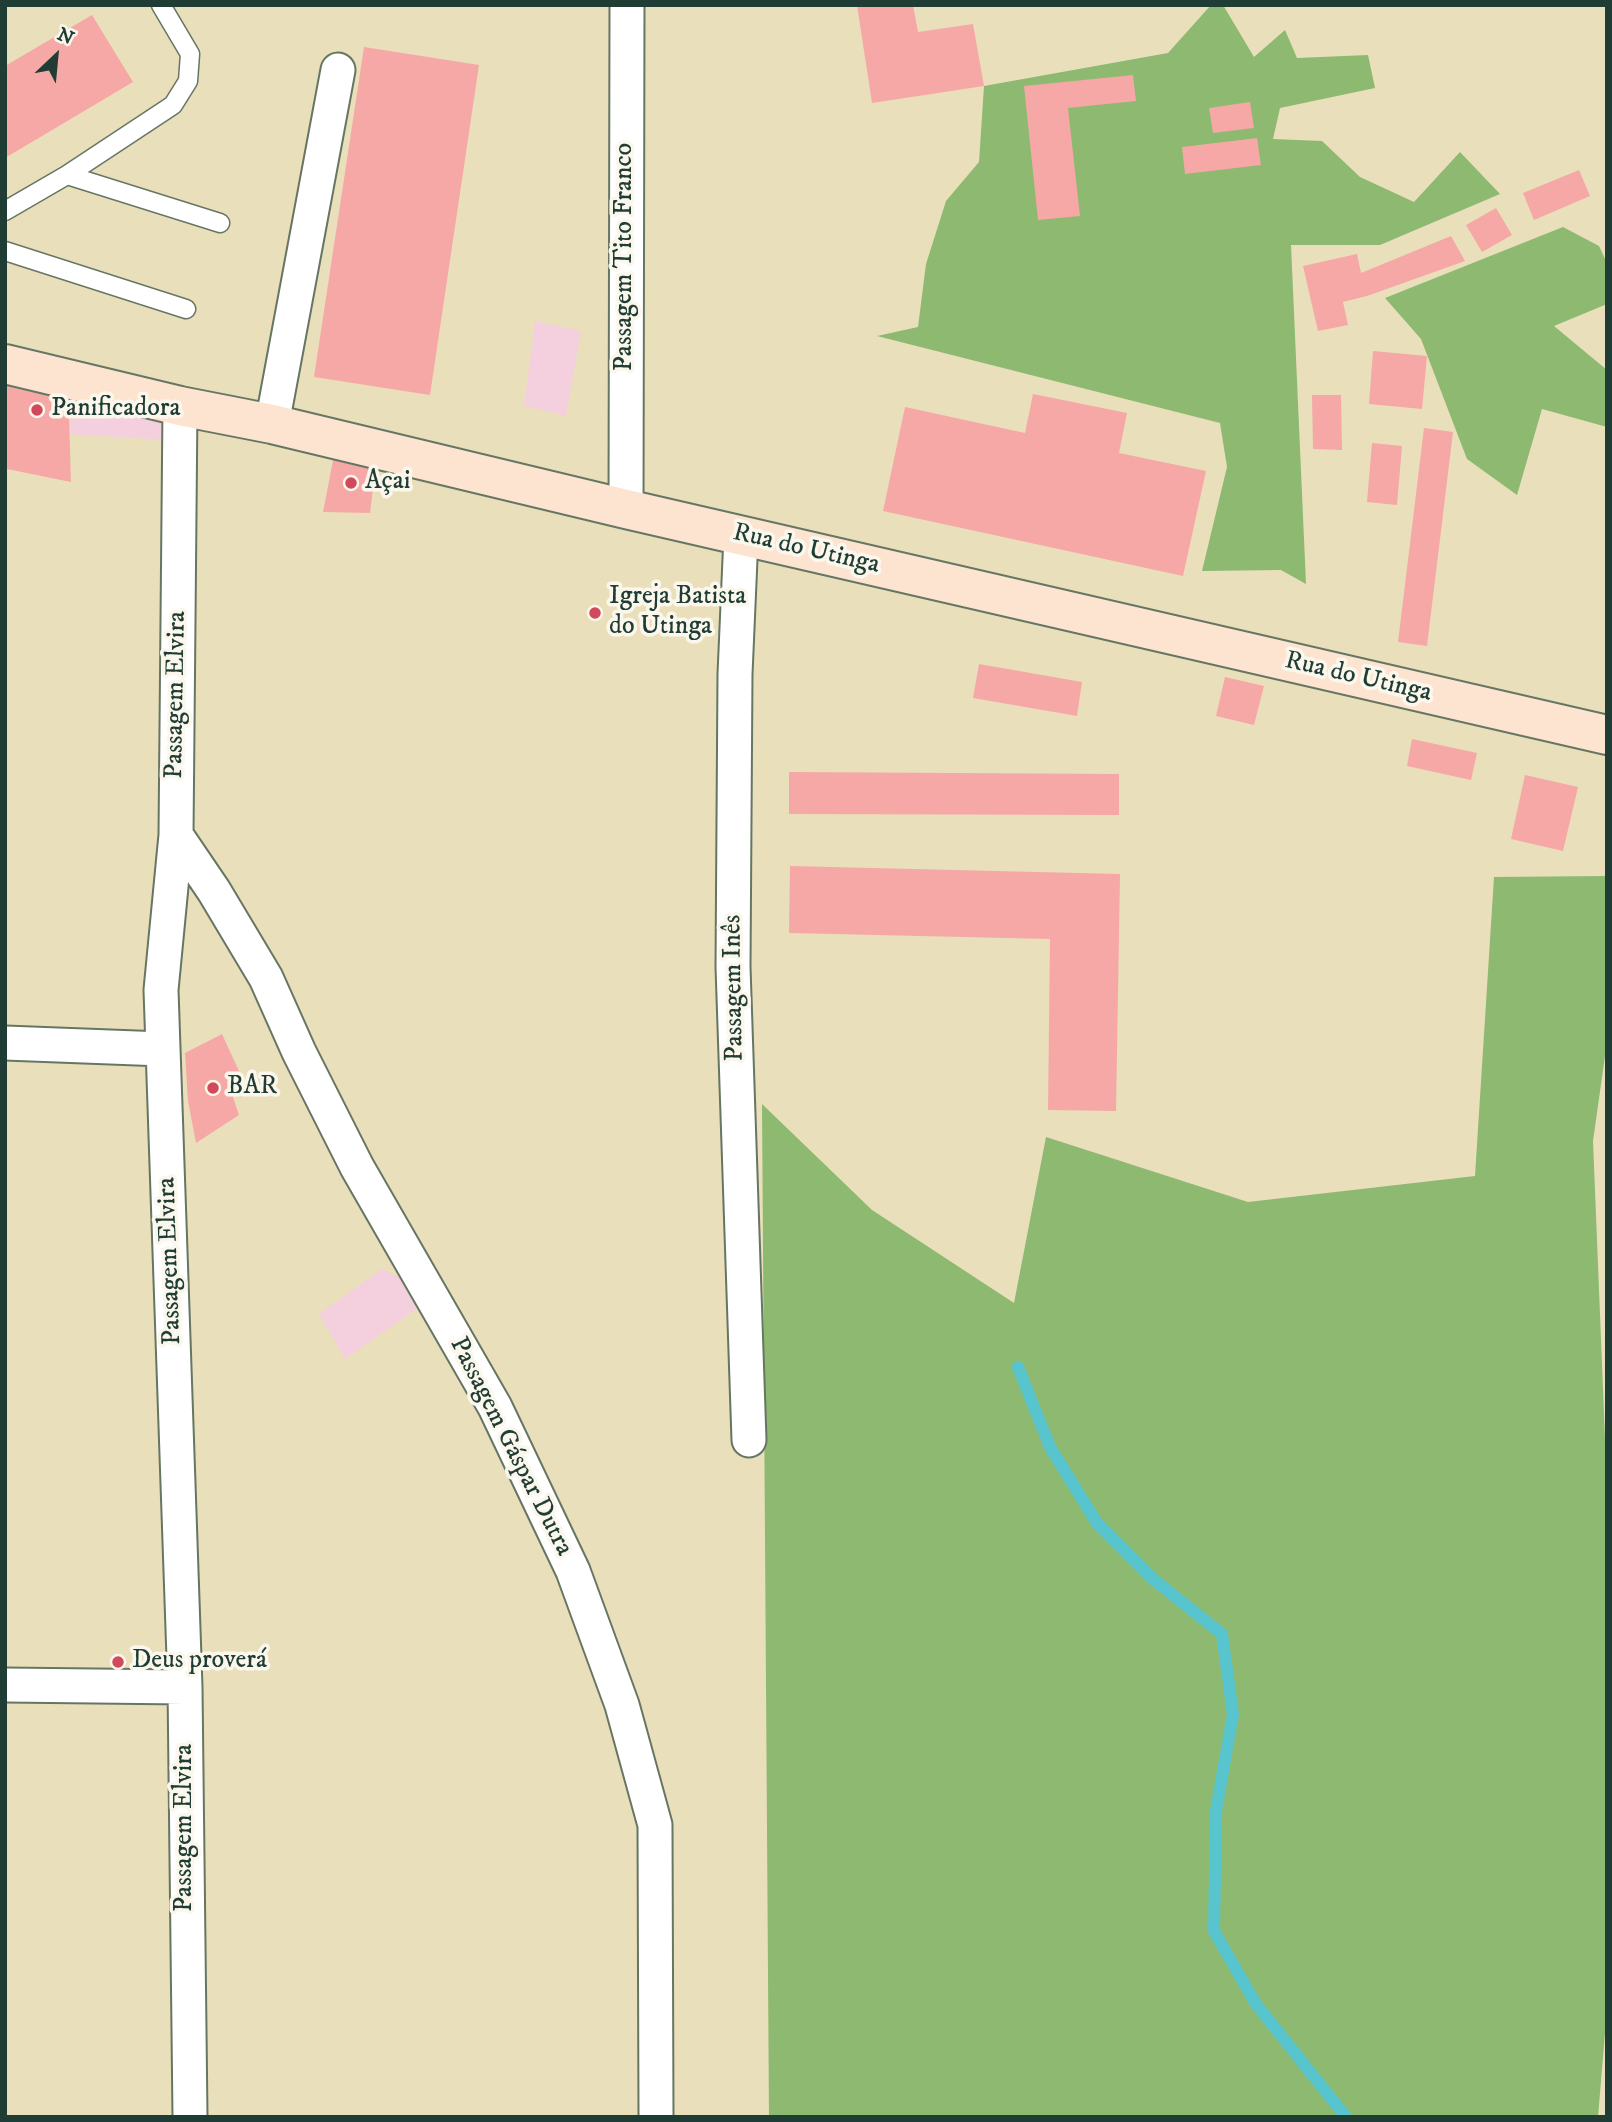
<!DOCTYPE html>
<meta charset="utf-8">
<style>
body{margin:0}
#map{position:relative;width:1612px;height:2122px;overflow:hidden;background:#eadfbb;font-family:"IM FELL DW Pica",serif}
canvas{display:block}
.frame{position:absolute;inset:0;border:7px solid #1f3d34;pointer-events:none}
.north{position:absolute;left:21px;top:21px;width:70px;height:70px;-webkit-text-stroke:5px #fbf7ec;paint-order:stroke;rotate:26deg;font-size:19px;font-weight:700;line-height:28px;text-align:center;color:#1f3d34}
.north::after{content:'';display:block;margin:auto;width:24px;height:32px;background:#1f3d34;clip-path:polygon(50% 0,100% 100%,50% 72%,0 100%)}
</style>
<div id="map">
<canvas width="1612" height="2122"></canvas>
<div class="frame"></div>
<div class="north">N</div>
</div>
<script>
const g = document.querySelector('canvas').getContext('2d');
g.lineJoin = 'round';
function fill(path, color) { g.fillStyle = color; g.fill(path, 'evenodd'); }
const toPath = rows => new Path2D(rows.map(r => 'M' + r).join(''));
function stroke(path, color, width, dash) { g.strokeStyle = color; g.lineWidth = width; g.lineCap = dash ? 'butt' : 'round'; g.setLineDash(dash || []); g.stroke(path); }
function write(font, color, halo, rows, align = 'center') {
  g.font = font + ' "IM FELL DW Pica",serif'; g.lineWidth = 7; g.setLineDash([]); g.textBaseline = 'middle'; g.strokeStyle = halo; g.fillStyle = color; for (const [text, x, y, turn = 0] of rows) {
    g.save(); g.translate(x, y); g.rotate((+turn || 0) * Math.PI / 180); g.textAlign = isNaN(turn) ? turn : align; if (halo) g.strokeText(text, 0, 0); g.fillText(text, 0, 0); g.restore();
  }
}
const built = toPath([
 [535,321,581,331,566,416,524,406],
 [74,388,163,401,171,440,69,434],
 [382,1269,401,1278,418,1308,345,1359,319,1314]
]);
const forest = toPath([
 [1211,5,1223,5,1254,57,1285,30,1297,58,1368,55,1375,88,1280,108,1273,139,1322,141,1360,177,1414,202,1460,152,1500,194,1380,245,1291,245,1306,584,1281,570,1202,571,1227,467,1220,423,877,336,918,327,926,264,946,201,979,162,984,86,1168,53],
 [1563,227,1599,246,1607,263,1607,304,1554,326,1607,370,1607,427,1542,409,1517,495,1467,459,1421,339,1385,298],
 [1607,876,1607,1042,1593,1141,1607,1488,1607,2009,1598,2117,769,2117,762,1104,872,1210,1014,1303,1046,1137,1248,1202,1475,1176,1494,877]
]);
const stream = toPath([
 [1018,1367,1050,1447,1097,1523,1153,1579,1222,1634,1233,1714,1216,1811,1214,1931,1256,2004,1346,2117]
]);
const building = toPath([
 [857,5,913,5,918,32,973,24,984,86,872,103],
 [92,15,133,82,5,158,5,66],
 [364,47,479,65,430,395,314,377],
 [1133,75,1136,101,1068,108,1080,216,1038,220,1024,86],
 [1250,102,1254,128,1213,133,1209,108],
 [1257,138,1261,165,1185,174,1182,147],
 [1579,170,1590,196,1534,220,1523,193],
 [1496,208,1512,235,1482,252,1466,225],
 [1451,236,1465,261,1367,296,1343,302,1348,325,1318,331,1303,266,1357,254,1361,273],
 [1373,351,1427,356,1422,409,1369,404],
 [5,372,68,384,71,482,7,469],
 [1033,394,1127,413,1119,453,1206,471,1183,576,883,511,905,407,1025,433],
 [1312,395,1341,395,1342,450,1313,449],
 [1424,428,1453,432,1427,646,1398,642],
 [337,440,377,455,370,513,323,512],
 [1372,443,1402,446,1397,505,1367,502],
 [979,664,1082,682,1077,716,973,698],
 [1225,677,1264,686,1254,725,1216,716],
 [1412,739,1477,753,1471,780,1407,766],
 [789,772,1119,774,1119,815,789,814],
 [1525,775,1578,787,1563,851,1511,839],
 [790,866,1120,874,1116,1111,1048,1110,1050,939,789,933],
 [222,1034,244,1082,232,1094,239,1115,196,1143,188,1101,185,1053]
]);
const lane = toPath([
 [67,175,220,223],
 [5,211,67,175,173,105,188,81,190,54,161,5],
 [5,251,186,309]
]);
const street = toPath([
 [180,406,176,835,161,990,185,1687,190,2117],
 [272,424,338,70],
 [626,509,627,5],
 [741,536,735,674,733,967,749,1440],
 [176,835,214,891,266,978,299,1052,357,1167,495,1407,573,1571,622,1705,655,1825,656,2117],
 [5,1043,163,1049],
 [5,1685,185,1687]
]);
const secondary = toPath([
 [5,364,180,406,272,424,626,509,1607,735]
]);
const markers = [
 [37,410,7,"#d1495b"],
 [351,483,7,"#d1495b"],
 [595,613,7,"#d1495b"],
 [213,1088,7,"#d1495b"],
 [118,1662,7,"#d1495b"]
];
const streetNames = [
 ["Passagem Tito Franco",626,257,-90],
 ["Rua do Utinga",806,550,13],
 ["Rua do Utinga",1358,678,13],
 ["Passagem Elvira",177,695,-89],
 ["Passagem Inês",735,988,-91],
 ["Passagem Elvira",171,1261,-92],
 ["Passagem Gáspar Dutra",510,1447,63],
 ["Passagem Elvira",186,1828,-90]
];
const poiNames = [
 ["Panificadora",51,410],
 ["Açai",365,483],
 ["Igreja Batista",609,598],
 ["do Utinga",609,628],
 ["BAR",227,1088],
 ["Deus proverá",132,1662]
];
fill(built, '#f4cfdd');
fill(forest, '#8db971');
stroke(stream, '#58c5ce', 12);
fill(building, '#f5a8a6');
stroke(lane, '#667663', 21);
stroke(street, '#667663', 37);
stroke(secondary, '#667663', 42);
stroke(lane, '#fff', 18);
stroke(street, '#fff', 33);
stroke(secondary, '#fde4d1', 38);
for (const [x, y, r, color] of markers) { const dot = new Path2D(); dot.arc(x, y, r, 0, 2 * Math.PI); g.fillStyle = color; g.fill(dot); stroke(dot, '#fbf7ec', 2.5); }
write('26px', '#1f3d34', '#fbf7ec', streetNames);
write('26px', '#1f3d34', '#fbf7ec', poiNames, 'left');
</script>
